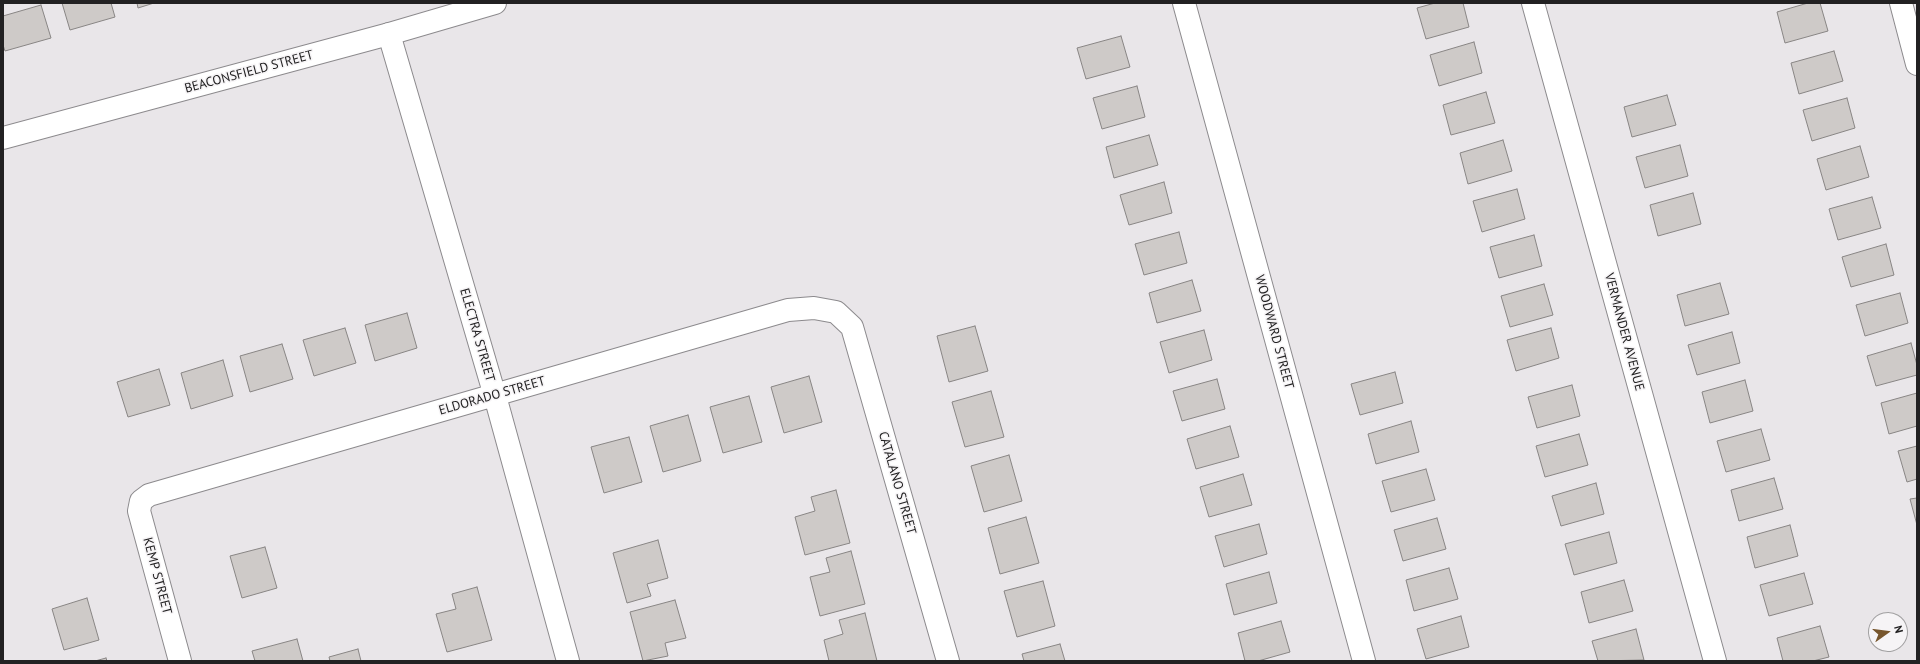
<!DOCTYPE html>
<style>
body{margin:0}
#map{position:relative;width:1920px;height:664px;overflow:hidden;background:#e9e6e9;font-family:"PT Sans",sans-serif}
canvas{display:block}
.frame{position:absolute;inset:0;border:4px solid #222122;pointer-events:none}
.north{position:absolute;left:1868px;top:612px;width:40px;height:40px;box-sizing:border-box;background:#f6f4f6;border:1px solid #a1a0a1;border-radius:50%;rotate:76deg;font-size:11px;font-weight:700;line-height:16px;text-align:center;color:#222122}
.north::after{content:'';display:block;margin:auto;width:14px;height:18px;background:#77562d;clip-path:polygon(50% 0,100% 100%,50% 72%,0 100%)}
</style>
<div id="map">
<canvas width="1920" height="664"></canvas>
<div class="frame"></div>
<div class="north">N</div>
</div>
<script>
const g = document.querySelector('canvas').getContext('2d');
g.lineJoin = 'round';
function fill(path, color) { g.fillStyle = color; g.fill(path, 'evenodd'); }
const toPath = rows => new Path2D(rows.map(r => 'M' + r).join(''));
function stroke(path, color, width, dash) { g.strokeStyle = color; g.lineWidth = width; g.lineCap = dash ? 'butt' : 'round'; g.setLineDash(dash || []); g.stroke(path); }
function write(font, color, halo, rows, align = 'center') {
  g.font = font + ' "PT Sans",sans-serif'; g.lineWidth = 3; g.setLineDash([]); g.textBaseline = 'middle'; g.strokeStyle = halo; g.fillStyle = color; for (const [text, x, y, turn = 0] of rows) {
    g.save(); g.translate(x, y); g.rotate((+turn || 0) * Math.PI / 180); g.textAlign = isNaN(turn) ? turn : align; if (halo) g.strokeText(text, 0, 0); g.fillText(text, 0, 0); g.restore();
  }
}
const building = toPath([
 [62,3,111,3,115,17,70,30,62,3],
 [137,3,154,3,138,8,137,3],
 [1435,3,1463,3,1469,27,1426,39,1417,8,1435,3],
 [1808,3,1820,3,1828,31,1785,43,1777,12,1808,3],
 [41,5,51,38,5,51,3,45,3,16,41,5],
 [1121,36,1130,67,1086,79,1077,48,1121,36],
 [1474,42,1482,73,1439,86,1430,55,1474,42],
 [1834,51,1843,81,1799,94,1791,63,1834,51],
 [1137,86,1145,117,1102,129,1093,98,1137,86],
 [1486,92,1495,123,1451,135,1443,105,1486,92],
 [1667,95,1676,125,1632,137,1624,107,1667,95],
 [1847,98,1855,128,1812,141,1803,110,1847,98],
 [1149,135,1158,165,1114,178,1106,147,1149,135],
 [1503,140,1512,171,1468,184,1460,153,1503,140],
 [1680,145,1688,176,1645,188,1636,157,1680,145],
 [1860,146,1869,177,1826,190,1817,159,1860,146],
 [1164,182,1172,213,1129,225,1120,195,1164,182],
 [1517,189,1525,219,1482,232,1473,201,1517,189],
 [1693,193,1701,224,1658,236,1650,205,1693,193],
 [1872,197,1881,228,1838,240,1829,209,1872,197],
 [1179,232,1187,263,1144,275,1135,244,1179,232],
 [1534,235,1542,266,1499,278,1490,247,1534,235],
 [1886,244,1894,275,1851,287,1842,257,1886,244],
 [1192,280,1201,311,1157,323,1149,293,1192,280],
 [1720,283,1729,314,1685,326,1677,295,1720,283],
 [1544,284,1553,315,1510,327,1501,296,1544,284],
 [1900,293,1908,323,1865,336,1856,305,1900,293],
 [407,313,417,348,375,361,365,325,407,313],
 [975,326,988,371,949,382,937,336,975,326],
 [345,328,356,363,314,376,303,340,345,328],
 [1551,328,1559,358,1516,371,1507,340,1551,328],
 [1204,330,1212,360,1169,373,1160,342,1204,330],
 [1732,332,1740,363,1697,375,1688,345,1732,332],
 [1911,343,1917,365,1917,375,1876,386,1867,356,1911,343],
 [282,344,293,379,250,392,240,356,282,344],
 [223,360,233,396,191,409,181,373,223,360],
 [159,369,170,405,128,417,117,382,159,369],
 [1395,372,1403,403,1360,415,1351,384,1395,372],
 [809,376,822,422,784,433,771,387,809,376],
 [1217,379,1225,409,1182,421,1173,391,1217,379],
 [1745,380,1753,411,1710,423,1702,392,1745,380],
 [1572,385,1580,416,1537,428,1528,397,1572,385],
 [991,391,1004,437,965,447,952,402,991,391],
 [1917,393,1917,426,1889,434,1881,403,1917,393],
 [749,396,762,442,723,453,710,407,749,396],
 [688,415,701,461,663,472,650,426,688,415],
 [1411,421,1419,452,1376,464,1368,434,1411,421],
 [1230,426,1239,457,1196,469,1187,439,1230,426],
 [1761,429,1770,460,1726,472,1717,441,1761,429],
 [1579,434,1588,465,1545,477,1536,446,1579,434],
 [629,437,642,482,604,493,591,447,629,437],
 [1917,446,1917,479,1907,482,1898,451,1917,446],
 [1009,455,1022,501,984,512,971,466,1009,455],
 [1426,469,1435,500,1391,512,1382,481,1426,469],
 [1243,474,1252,505,1209,517,1200,487,1243,474],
 [1774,478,1783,509,1739,521,1731,490,1774,478],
 [1596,483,1604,514,1561,526,1552,496,1596,483],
 [836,490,850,543,805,555,795,517,815,511,811,497,836,490],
 [1917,498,1917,525,1910,499,1917,498],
 [1026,517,1039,563,1000,574,988,528,1026,517],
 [1437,518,1446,549,1403,561,1394,530,1437,518],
 [1259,524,1267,554,1224,567,1215,536,1259,524],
 [1790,525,1798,556,1755,568,1747,537,1790,525],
 [1609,532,1617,563,1574,575,1565,544,1609,532],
 [658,540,668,578,647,584,651,596,627,603,613,553,658,540],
 [265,547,277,588,242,598,230,556,265,547],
 [851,551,865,604,820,616,810,577,830,572,826,558,851,551],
 [1449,568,1458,599,1414,611,1406,580,1449,568],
 [1269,572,1277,603,1234,615,1226,584,1269,572],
 [1804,573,1813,604,1769,616,1760,585,1804,573],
 [1624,580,1633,611,1589,623,1581,592,1624,580],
 [1043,581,1055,626,1017,637,1004,591,1043,581],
 [477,587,492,640,447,652,436,614,456,609,452,594,477,587],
 [87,598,99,640,64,650,52,609,87,598],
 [675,600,686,638,665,643,668,656,643,661,630,612,675,600],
 [865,613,877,661,829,661,824,640,843,634,839,620,865,613],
 [1461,616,1469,647,1426,659,1417,629,1461,616],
 [1281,621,1290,652,1258,661,1245,661,1238,633,1281,621],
 [1820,626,1829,657,1813,661,1783,661,1777,638,1820,626],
 [1636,629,1644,660,1598,661,1592,641,1636,629],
 [297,639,303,661,255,661,252,651,297,639],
 [1060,644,1065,661,1024,661,1022,654,1060,644],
 [358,649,361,661,330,661,329,657,358,649],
 [106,658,107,661,95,661,106,658]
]);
const street = toPath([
 [1184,3,1364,661],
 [1533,3,1715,661],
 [1901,3,1917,64],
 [389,34,495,396,568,661],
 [180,661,139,511,141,501,149,495,788,310,814,308,836,312,852,327,948,661]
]);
const secondary = toPath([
 [3,138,389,34,495,3]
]);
const streetNames = [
 ["BEACONSFIELD STREET",249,72,-15],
 ["WOODWARD STREET",1274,332,75],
 ["VERMANDER AVENUE",1624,332,75],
 ["ELECTRA STREET",477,335,74],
 ["ELDORADO STREET",492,396,-16],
 ["CATALANO STREET",897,483,74],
 ["KEMP STREET",157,576,75]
];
fill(building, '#cecac8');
stroke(building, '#888584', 1);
stroke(street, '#8c8a8d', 24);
stroke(secondary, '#8c8a8d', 24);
stroke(street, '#fff', 22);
stroke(secondary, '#fff', 22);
write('13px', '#222122', '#f6f4f6', streetNames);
</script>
